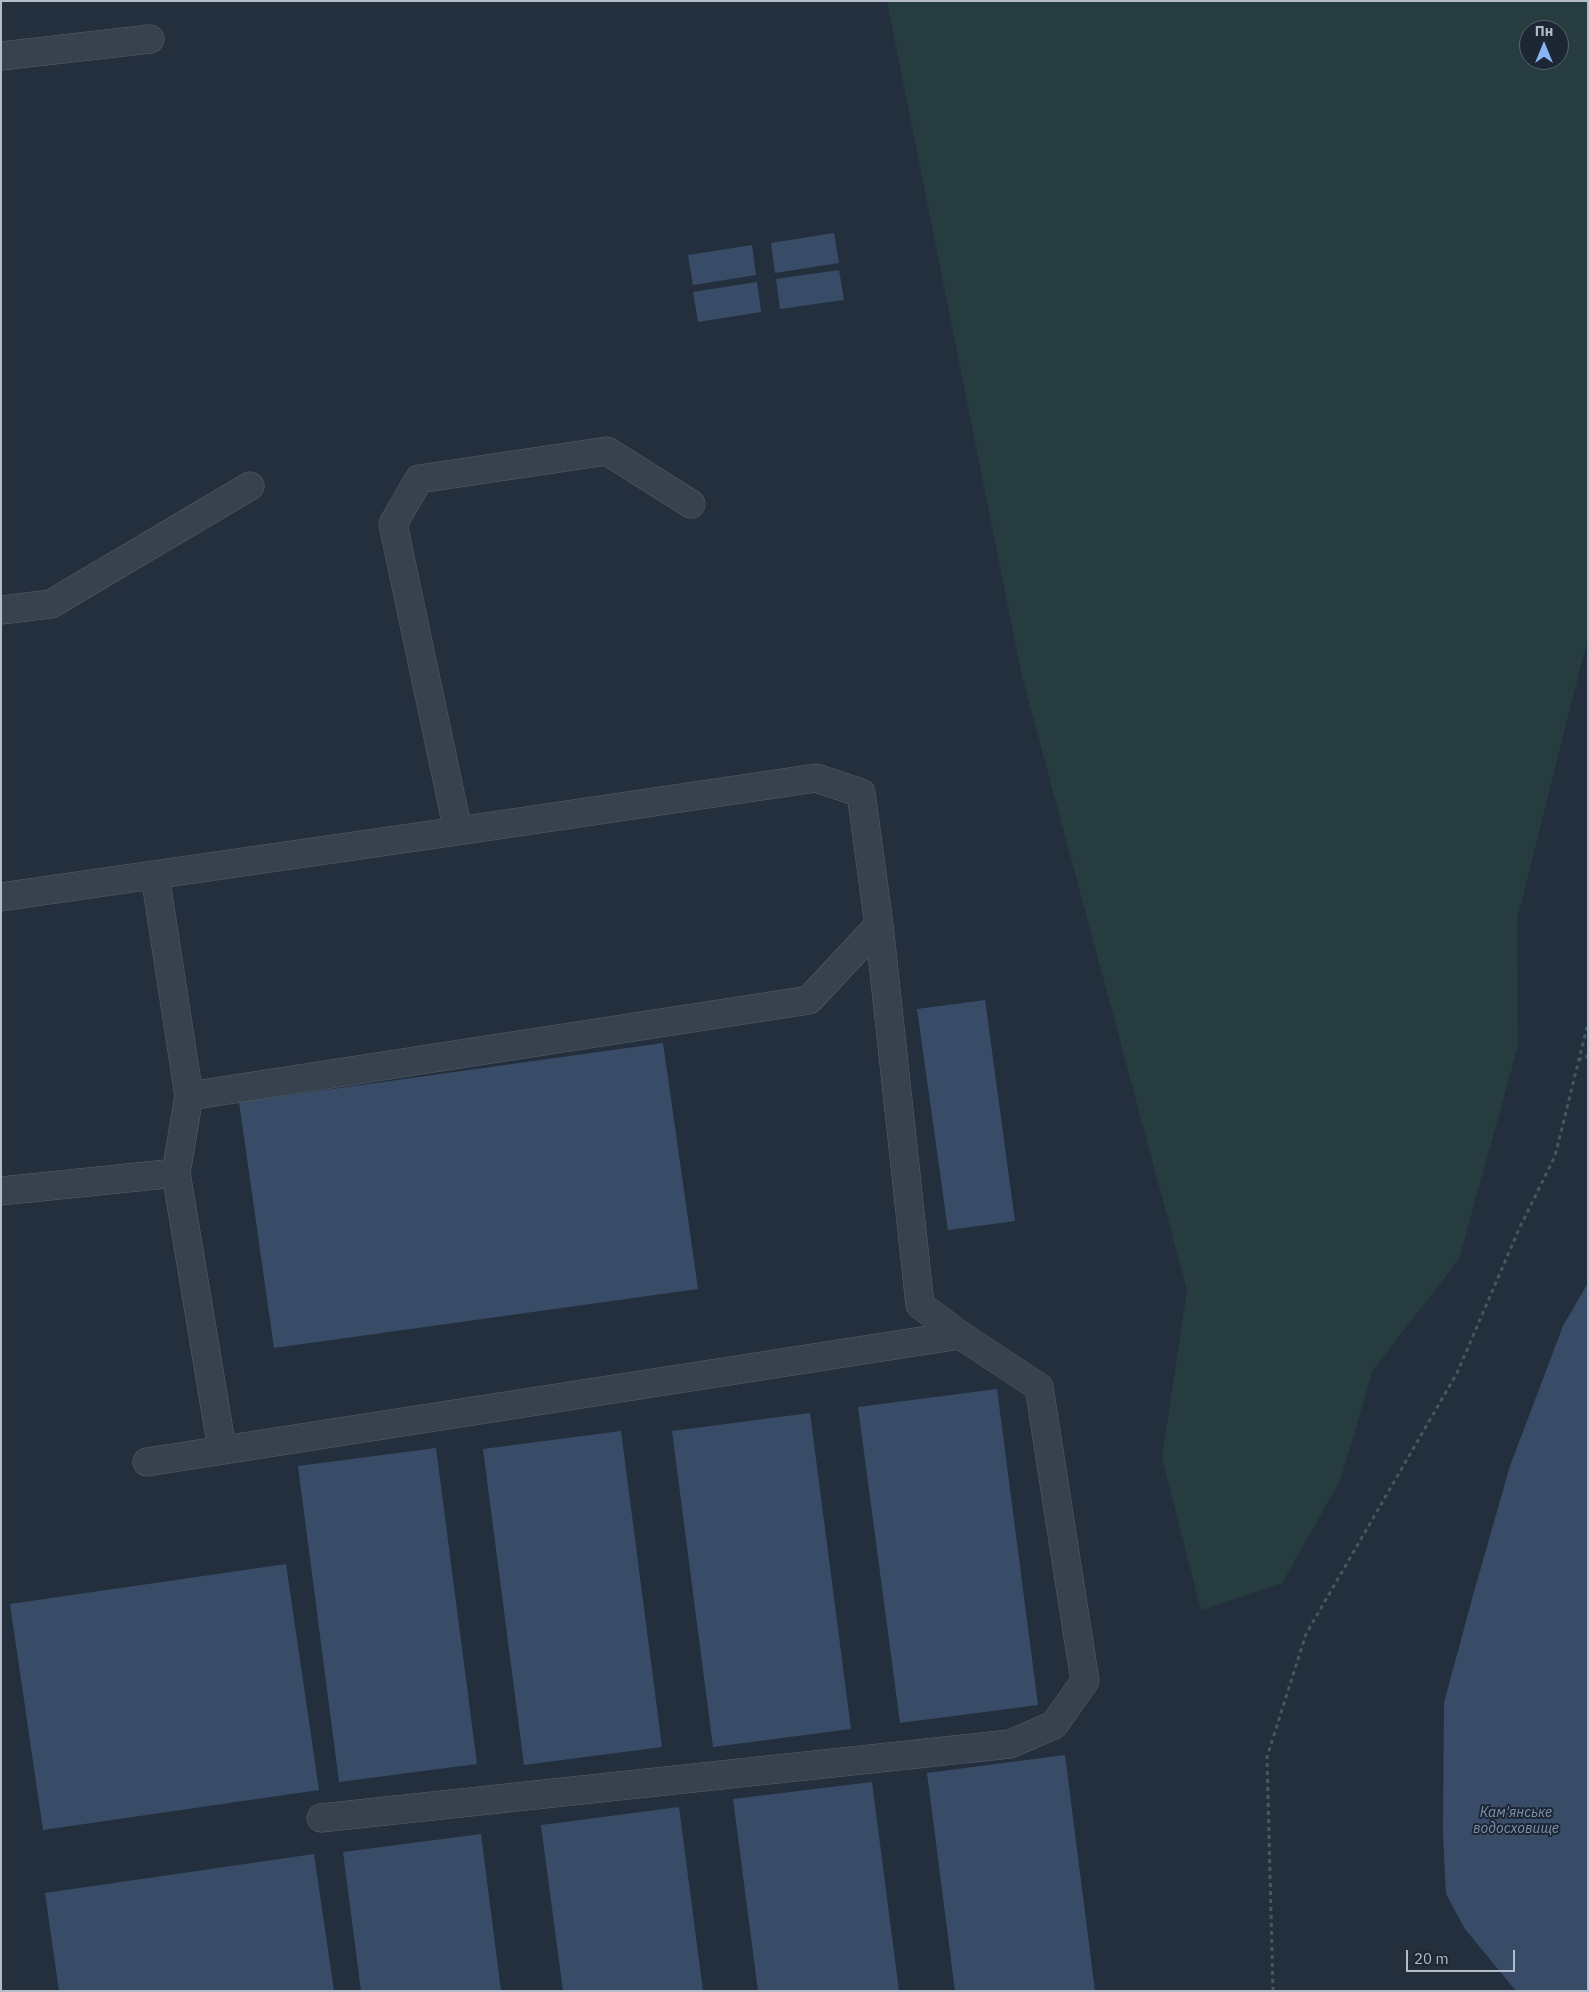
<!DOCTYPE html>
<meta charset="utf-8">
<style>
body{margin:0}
#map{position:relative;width:1589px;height:1992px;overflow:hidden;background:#242f3e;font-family:"IBM Plex Sans",sans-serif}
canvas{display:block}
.frame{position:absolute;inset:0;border:2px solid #b4bcc9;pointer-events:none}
.north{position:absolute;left:1519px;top:20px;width:50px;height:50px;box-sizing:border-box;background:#1d2633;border:1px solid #59626f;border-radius:50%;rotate:0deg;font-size:14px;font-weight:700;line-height:20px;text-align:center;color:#b4bcc9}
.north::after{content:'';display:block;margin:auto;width:18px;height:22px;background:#8ab4f8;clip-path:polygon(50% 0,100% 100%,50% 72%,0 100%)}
.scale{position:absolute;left:1406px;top:1950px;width:109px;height:22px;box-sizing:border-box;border:2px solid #b4bcc9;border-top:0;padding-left:6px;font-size:15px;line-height:18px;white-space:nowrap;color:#b4bcc9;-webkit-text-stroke:4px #1d2633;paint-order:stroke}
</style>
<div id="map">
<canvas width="1589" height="1992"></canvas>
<div class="frame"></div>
<div class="north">Пн</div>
<div class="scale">20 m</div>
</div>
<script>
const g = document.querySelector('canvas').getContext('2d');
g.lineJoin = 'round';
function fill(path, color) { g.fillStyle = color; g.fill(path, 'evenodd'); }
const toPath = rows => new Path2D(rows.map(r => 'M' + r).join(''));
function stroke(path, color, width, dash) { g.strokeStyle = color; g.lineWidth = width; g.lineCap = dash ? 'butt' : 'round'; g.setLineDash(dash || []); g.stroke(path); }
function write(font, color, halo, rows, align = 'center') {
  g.font = font + ' "IBM Plex Sans",sans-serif'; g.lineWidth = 4; g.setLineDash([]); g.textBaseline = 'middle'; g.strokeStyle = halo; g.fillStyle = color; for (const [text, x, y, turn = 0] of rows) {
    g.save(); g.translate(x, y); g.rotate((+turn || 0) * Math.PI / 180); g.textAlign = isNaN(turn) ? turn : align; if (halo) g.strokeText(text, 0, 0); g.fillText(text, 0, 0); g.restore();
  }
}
const green = toPath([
 [887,1,1588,1,1588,638,1517,919,1518,1046,1459,1259,1373,1370,1340,1481,1282,1583,1201,1610,1162,1458,1187,1290,1022,676],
 [1529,30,1559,30,1559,60,1529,60]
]);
const water = toPath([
 [834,233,839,263,775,273,771,243],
 [752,245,756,275,693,285,688,255],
 [839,270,844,300,780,309,776,279],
 [757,282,761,312,698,322,693,292],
 [985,1000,1015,1221,948,1230,917,1009],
 [663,1043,698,1289,274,1348,239,1102],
 [1588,1283,1588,1991,1516,1991,1465,1929,1446,1894,1443,1833,1444,1703,1472,1599,1510,1466,1563,1326],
 [997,1389,1038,1705,900,1723,858,1407],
 [810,1413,851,1729,713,1747,672,1431],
 [621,1431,662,1747,524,1765,483,1449],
 [436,1448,477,1764,339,1782,298,1466],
 [286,1564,319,1790,43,1830,10,1604],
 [1065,1755,1095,1991,955,1991,927,1773],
 [872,1782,899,1991,758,1991,733,1799],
 [679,1807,703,1991,563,1991,541,1825],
 [481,1834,501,1991,361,1991,343,1852],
 [314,1854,334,1991,59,1991,45,1893]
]);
const path = toPath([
 [1578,1060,1588,1056],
 [1273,1991,1267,1757,1306,1634,1457,1373,1519,1229,1555,1156,1588,1023]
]);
const minor = toPath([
 [1,56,150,39],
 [1,610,51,604,250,486],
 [155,875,189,1096,809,1000,879,925],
 [1,897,458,831,393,524,419,479,607,451,691,504],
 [176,1173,222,1449],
 [1,1191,176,1173,189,1096],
 [147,1462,960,1335],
 [321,1818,1010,1744,1054,1725,1085,1681,1039,1387,960,1335,920,1305,879,925,861,793,816,778,458,831]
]);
const waterNames = [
 ["Кам'янське",1516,1813],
 ["водосховище",1516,1829]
];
fill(green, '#263c3f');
fill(water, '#394c67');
stroke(minor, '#565f6c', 29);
stroke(path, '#44595c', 3, [4, 4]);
stroke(minor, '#38414e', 28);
write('italic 14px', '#7c92b1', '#1d2633', waterNames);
</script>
